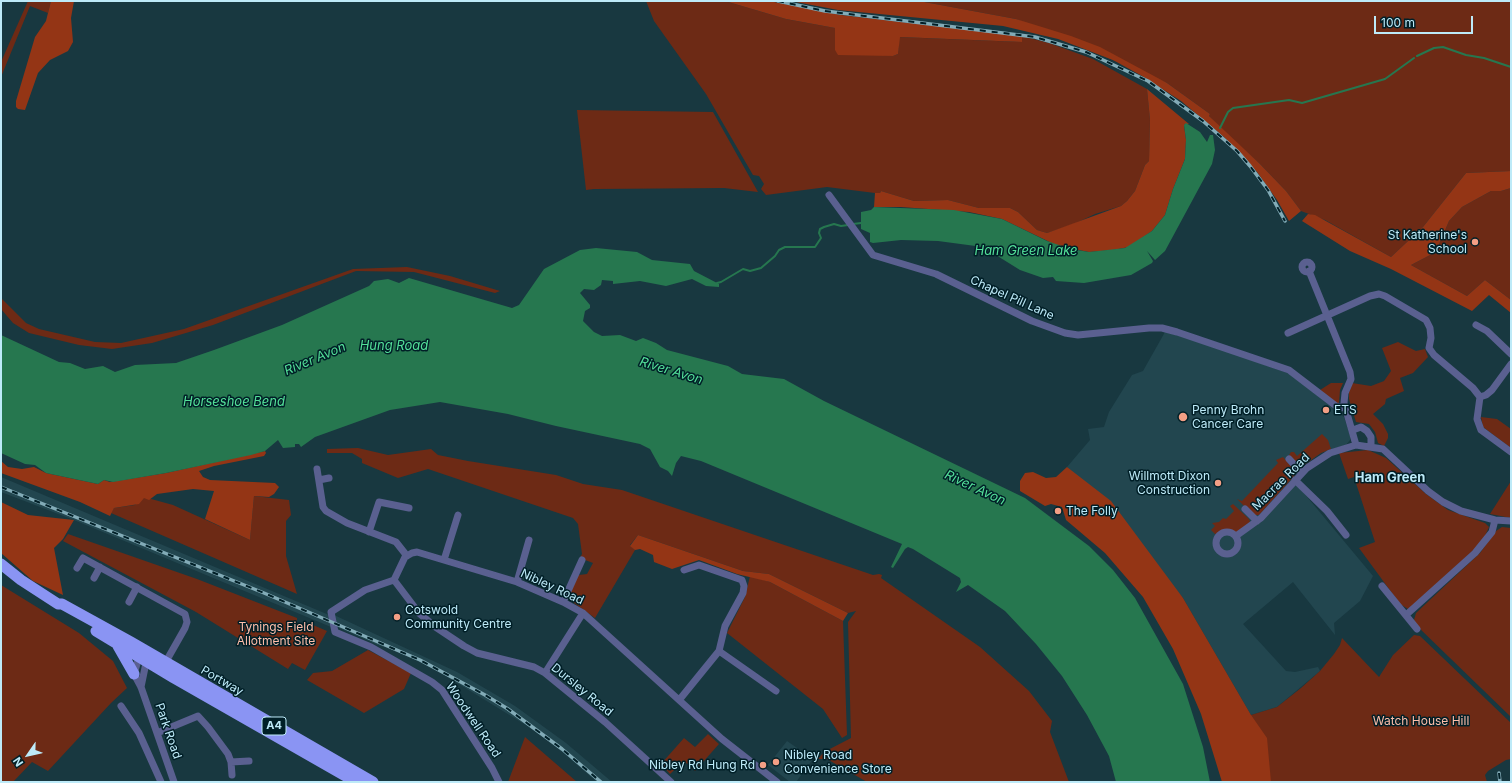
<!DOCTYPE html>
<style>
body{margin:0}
#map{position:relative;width:1512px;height:783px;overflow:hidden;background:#183840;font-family:Inter,sans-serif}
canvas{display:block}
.frame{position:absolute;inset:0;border:2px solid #bdeaf8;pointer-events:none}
.north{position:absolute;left:8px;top:735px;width:40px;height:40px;-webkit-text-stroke:3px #001f27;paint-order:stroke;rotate:236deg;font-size:11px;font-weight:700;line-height:16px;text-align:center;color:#bdeaf8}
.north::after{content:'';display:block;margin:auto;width:14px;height:18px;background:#bdeaf8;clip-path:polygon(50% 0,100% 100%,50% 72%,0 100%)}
.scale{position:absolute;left:1374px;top:16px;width:99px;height:18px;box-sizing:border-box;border:2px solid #bdeaf8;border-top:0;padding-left:5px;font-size:12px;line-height:14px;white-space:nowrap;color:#bdeaf8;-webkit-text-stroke:3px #001f27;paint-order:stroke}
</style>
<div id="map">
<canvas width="1512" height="783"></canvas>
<div class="frame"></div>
<div class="north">N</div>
<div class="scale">100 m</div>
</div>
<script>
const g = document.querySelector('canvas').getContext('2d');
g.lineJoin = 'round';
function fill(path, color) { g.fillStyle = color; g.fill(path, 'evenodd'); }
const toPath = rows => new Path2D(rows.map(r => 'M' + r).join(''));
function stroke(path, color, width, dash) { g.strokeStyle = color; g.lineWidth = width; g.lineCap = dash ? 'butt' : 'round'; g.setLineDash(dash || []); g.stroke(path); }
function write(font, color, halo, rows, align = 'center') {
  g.font = font + ' Inter,sans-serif'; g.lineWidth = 3; g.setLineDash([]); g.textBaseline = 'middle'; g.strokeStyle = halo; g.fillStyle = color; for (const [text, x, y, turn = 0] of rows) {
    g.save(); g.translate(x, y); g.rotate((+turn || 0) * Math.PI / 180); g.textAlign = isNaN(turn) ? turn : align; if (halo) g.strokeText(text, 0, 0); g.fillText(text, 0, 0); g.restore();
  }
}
const built = toPath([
 [1165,332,1199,341,1290,374,1344,417,1350,436,1350,440,1346,445,1321,453,1304,465,1293,480,1373,576,1360,601,1334,623,1335,635,1293,582,1243,624,1286,671,1295,672,1318,667,1320,671,1277,707,1251,715,1183,598,1067,467,1090,440,1088,429,1104,427,1109,412,1132,375,1143,371],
 [1,477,329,615,331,627,74,520,1,492],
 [334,615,457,672,515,706,566,743,612,782,597,782,559,749,529,727,436,670,398,651,378,645,337,627],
 [787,741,813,759,796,782,790,782,768,765]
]);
const green = toPath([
 [28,1,51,1,48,13,30,6,1,77,1,62],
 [646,1,725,1,786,19,835,28,835,50,893,56,898,54,899,37,1021,42,1022,36,1049,43,1093,59,1147,89,1150,120,1149,161,1145,165,1135,191,1127,201,1121,206,1095,214,1074,224,1047,233,1037,230,1018,212,1010,208,979,208,948,200,914,201,881,191,880,193,875,193,827,187,766,195,761,189,764,184,759,176,753,175,706,94,654,21],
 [919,1,1511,1,1511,171,1466,173,1423,227,1391,257,1325,220,1301,211,1286,191,1260,164,1220,128,1209,116,1210,114,1167,83,1016,19],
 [577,110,713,112,758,192,724,188,594,189,586,190],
 [1511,188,1511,300,1485,280,1467,296,1411,265,1434,253,1437,249,1449,221,1462,207,1491,191,1501,191],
 [407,267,450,276,500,291,495,293,414,272,356,271,213,325,152,343,112,349,79,345,29,333,13,323,1,309,1,298,26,323,39,329,95,342,121,343,184,329,353,269],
 [1398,342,1416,351,1425,349,1428,357,1413,373,1400,378,1404,391,1386,399,1385,404,1373,414,1383,424,1388,434,1388,438,1384,446,1378,443,1375,432,1369,424,1356,422,1349,399,1349,392,1352,383,1371,386,1384,381,1391,371,1382,348],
 [1331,383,1343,383,1340,390,1339,403,1337,404,1320,390],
 [1481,417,1497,419,1511,429,1511,448,1483,427],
 [1322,434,1328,440,1331,449,1321,453,1304,465,1298,465,1291,458,1289,455,1291,452,1294,452,1297,456],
 [358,448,388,455,431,449,438,455,468,461,556,475,583,484,622,490,873,575,879,574,882,575,881,578,980,647,1029,691,1052,721,1050,732,1069,782,867,782,827,759,818,759,824,752,851,738,848,622,856,611,848,613,769,574,743,571,638,535,630,545,635,550,595,618,574,603,569,594,577,577,579,575,587,574,593,563,580,558,582,554,578,524,573,518,428,469,398,478,362,463,362,459,352,453,327,453,327,449],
 [1368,450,1386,458,1426,494,1448,510,1485,523,1489,527,1485,536,1478,546,1415,605,1408,609,1400,604,1359,548,1375,542,1354,477,1348,479,1339,453],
 [1283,457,1295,471,1295,475,1259,515,1253,515,1237,499,1242,501,1278,463,1276,460],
 [1511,481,1511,518,1490,514],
 [254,496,289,500,291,515,286,521,286,556,297,594,111,513,114,508,135,505,144,497,173,505,250,540],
 [1233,504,1249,519,1250,522,1236,533,1227,531,1215,534,1211,530,1215,526,1212,523,1219,522,1223,518,1226,519,1234,511,1230,506],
 [1502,527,1511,528,1511,717,1418,627,1414,620,1416,613,1480,553,1496,531],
 [68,534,197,579,297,618,297,624,308,629,313,625,327,631,305,670,292,663,288,669,196,612,63,541],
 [750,576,770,582,843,621,847,735,842,738,823,709,727,633,745,597],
 [1,585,79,633,113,661,127,688,111,703,48,771,32,762,13,782,1,782],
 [1414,635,1420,636,1511,723,1511,759,1506,760,1488,771,1485,775,1487,782,1251,782,1251,715,1277,707,1301,688,1320,671,1334,654,1340,645,1342,638,1379,677,1393,655],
 [368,650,411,673,404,689,364,713,307,680,313,673,332,671],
 [708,734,719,744,695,771,684,761,670,774,661,764,684,738,695,747],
 [525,737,577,782,508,782]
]);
const forest = toPath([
 [51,1,74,1,71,18,73,42,68,51,50,60,38,73,25,110,18,109,16,107,16,101,35,37,46,21],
 [725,1,769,1,841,15,1022,36,1022,42,900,37,898,54,893,56,838,55,835,50,835,28,786,19],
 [791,1,919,1,1016,19,1071,36,1100,47,1167,83,1210,114,1209,116,1260,164,1286,191,1301,211,1289,221,1277,200,1257,172,1224,137,1181,101,1142,76,1113,60,1058,39,1003,26,838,10],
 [1147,89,1189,124,1184,125,1186,140,1185,159,1173,189,1165,215,1152,231,1129,247,1113,250,1089,252,1058,246,1002,219,969,212,901,207,874,207,875,193,880,193,881,191,914,201,948,200,979,208,1010,208,1018,212,1037,230,1047,233,1121,206,1127,201,1135,191,1145,165,1149,161,1150,120],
 [1511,171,1511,188,1501,191,1491,191,1462,207,1449,221,1437,249,1434,253,1411,265,1467,296,1485,280,1511,300,1511,313,1489,295,1472,311,1391,269,1350,251,1302,221,1308,214,1315,215,1391,257,1423,227,1466,173],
 [265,451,266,453,264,456,214,466,199,471,203,477,210,480,275,483,279,487,274,494,269,497,254,496,250,540,205,519,214,491,193,489,157,494,149,500,144,498,139,504,114,508,110,516,80,502,1,473,1,461,8,467,22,469,34,467,46,473,98,484,104,480,110,482,166,473],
 [1067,467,1111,501,1183,598,1251,715,1267,738,1271,782,1222,782,1201,714,1173,649,1143,597,1105,553,1066,520,1062,507,1051,504,1045,506,1020,491,1020,481,1025,473,1033,472,1046,478,1056,477],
 [1,502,28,515,74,520,63,539,54,548,63,595,33,581,1,553],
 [638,535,743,571,769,574,848,613,843,621,770,582,737,574,699,560,672,569,654,562,653,555,640,549,635,550,630,546]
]);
const water = toPath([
 [1186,123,1200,132,1207,142,1210,135,1213,135,1215,150,1212,164,1165,251,1155,260,1147,251,1153,261,1152,263,1131,275,1084,283,1056,281,1053,277,1043,278,1020,270,983,247,938,241,901,240,873,243,870,242,870,233,861,229,861,212,871,210,874,207,954,210,1002,219,1047,241,1071,249,1089,252,1125,248,1152,231,1165,215,1173,189,1185,159,1186,140,1184,125],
 [596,248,637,252,652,260,690,264,694,271,719,284,719,287,706,286,692,279,666,286,640,281,613,284,613,281,602,280,601,285,594,290,584,289,580,293,590,305,590,308,585,311,583,321,594,332,602,336,620,335,636,341,643,338,656,343,667,350,728,366,742,374,784,379,824,401,1025,498,1089,546,1113,570,1135,598,1183,684,1203,747,1210,782,1116,782,1109,756,1087,715,1062,676,1036,644,1005,611,968,585,956,592,961,582,960,578,913,549,908,547,905,549,893,568,891,567,902,544,701,461,681,456,676,463,672,476,668,471,660,467,650,449,640,444,556,426,508,414,440,402,390,410,315,437,301,447,299,444,295,444,295,447,283,448,278,440,265,451,251,455,166,473,113,482,104,480,98,484,46,473,35,465,25,464,1,453,1,335,59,362,70,363,85,369,103,366,115,372,135,365,176,363,214,350,282,325,369,286,374,281,388,279,399,283,409,278,512,308,519,305,544,269,580,250]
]);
const stream = toPath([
 [1417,56,1434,48,1443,47,1466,55,1484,58,1511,67],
 [1220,128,1228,112,1233,108,1289,100,1302,103,1385,79,1414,58],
 [853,224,861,223],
 [717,283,721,282,743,269,750,271,761,268,775,256,779,250,785,247,815,247,821,238,819,233,820,229,824,227,834,224,841,226,848,225]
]);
const minor = toPath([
 [829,195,873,255,936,274,1032,321,1065,333,1078,335,1149,328,1162,328,1177,332,1289,370,1336,406,1346,408],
 '1302 267a5 5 0 1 1 10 0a5 5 0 1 1-10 0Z',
 [1309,271,1350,372,1351,379,1345,393,1344,403,1356,445],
 [1476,325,1487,331,1511,354],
 [1288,333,1370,296,1379,294,1385,296,1426,320,1430,328,1431,338,1429,348,1434,355,1473,388,1480,397,1477,419,1481,430,1511,452],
 [1480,397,1486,395,1492,390,1511,364],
 [1353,430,1361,427,1367,431,1371,437,1371,446],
 [1289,459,1302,473],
 [317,469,323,507,326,511,347,523,396,542,407,556],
 [319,480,329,478],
 [1295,480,1327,511,1346,535],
 [1245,509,1257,521],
 '1216 543a11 11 0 1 1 22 0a11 11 0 1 1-22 0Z',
 [369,532,379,502,409,508],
 [1236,536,1261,518,1307,468,1330,453,1356,445,1383,449,1428,491,1443,502,1461,511,1495,520,1511,521],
 [444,560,458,515],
 [77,568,83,558,185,614,187,622,185,628,164,665],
 [684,570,699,565,742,580,744,586,743,593,725,626,719,651],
 [94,578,100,567],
 [394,580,419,613,434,626,464,646,477,653,534,667,545,673,605,722,671,782],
 [517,582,529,540],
 [1382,586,1417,629],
 [129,602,137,587],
 [563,602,582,560],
 [1406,615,1475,553,1492,532,1495,520],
 [140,654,134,674,141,687,174,782],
 [545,673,583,613],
 [141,687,147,658],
 [680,699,719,651,776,691],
 [121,706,139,733,161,782],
 [157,733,198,716,208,727,228,754,231,762,232,775],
 [231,762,249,761],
 [499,782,492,768,442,690,432,682,371,647,335,632,331,612,365,590,394,580,405,557,412,553,417,552,517,582,563,602,583,613,722,739,777,782]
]);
const trunk = toPath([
 [1,564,21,580,58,604,62,604,131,642,373,782],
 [96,631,174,678,356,782],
 [118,646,134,674]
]);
const rail = toPath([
 [778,1,825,11,1035,37,1086,52,1148,81,1203,121,1237,151,1250,166,1268,190,1285,221],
 [1,487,264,593,420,660,485,695,508,709,562,749,601,782],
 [1499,773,1500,782]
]);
const markers = [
 [1475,242,4,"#f39f85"],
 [1326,410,4,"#f39f85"],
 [1183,417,5,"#f39f85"],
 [1218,483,4,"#f39f85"],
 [1058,511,4,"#f39f85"],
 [397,617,4,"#f39f85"],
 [776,762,4,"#f39f85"],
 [763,765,4,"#f39f85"]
];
const shields = [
 [274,726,24]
];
const shieldNames = [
 ["A4",274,726]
];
const poiNames = [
 ["St Katherine's",1467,235,"right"],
 ["School",1467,249,"right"],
 ["Penny Brohn",1192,410],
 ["Cancer Care",1192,424],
 ["ETS",1334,410],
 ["Willmott Dixon",1210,476,"right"],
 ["Construction",1210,490,"right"],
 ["The Folly",1066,511],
 ["Cotswold",405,610],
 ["Community Centre",405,624],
 ["Nibley Road",784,755],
 ["Convenience Store",784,769],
 ["Nibley Rd Hung Rd",755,765,"right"]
];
const streetNames = [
 ["Chapel Pill Lane",1012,298,24],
 ["Macrae Road",1281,482,-45],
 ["Nibley Road",552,587,25],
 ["Portway",222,681,30],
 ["Dursley Road",582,690,39],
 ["Woodwell Road",473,720,56],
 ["Park Road",168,731,71]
];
const parkNames = [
 ["Tynings Field",276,627],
 ["Allotment Site",276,641],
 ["Watch House Hill",1421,721]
];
const waterNames = [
 ["Ham Green Lake",1026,251],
 ["Hung Road",394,346],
 ["River Avon",315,359,-23],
 ["River Avon",671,371,17],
 ["Horseshoe Bend",234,402],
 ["River Avon",975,488,25]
];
const neighbourhoodNames = [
 ["Ham Green",1390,478]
];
fill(built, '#22464f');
fill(green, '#6d2a15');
fill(forest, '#943515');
fill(water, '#26774f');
stroke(stream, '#26774f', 2);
stroke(minor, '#5a6090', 7);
stroke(trunk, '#8a94f3', 11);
stroke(rail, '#82abb7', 3.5);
stroke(rail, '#001f27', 2, [6]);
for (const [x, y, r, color] of markers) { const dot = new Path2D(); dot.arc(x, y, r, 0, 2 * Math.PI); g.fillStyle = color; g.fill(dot); stroke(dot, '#001f27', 1.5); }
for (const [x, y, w] of shields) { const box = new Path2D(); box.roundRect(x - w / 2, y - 9, w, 18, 3); g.fillStyle = '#001f27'; g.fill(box); stroke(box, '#bdeaf8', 1); }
write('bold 11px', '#bdeaf8', null, shieldNames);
write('12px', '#bdeaf8', '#001f27', poiNames, 'left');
write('12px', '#bdeaf8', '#001f27', streetNames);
write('12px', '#febeaa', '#001f27', parkNames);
write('italic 13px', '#53e099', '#001f27', waterNames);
write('bold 13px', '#bdeaf8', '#001f27', neighbourhoodNames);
</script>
